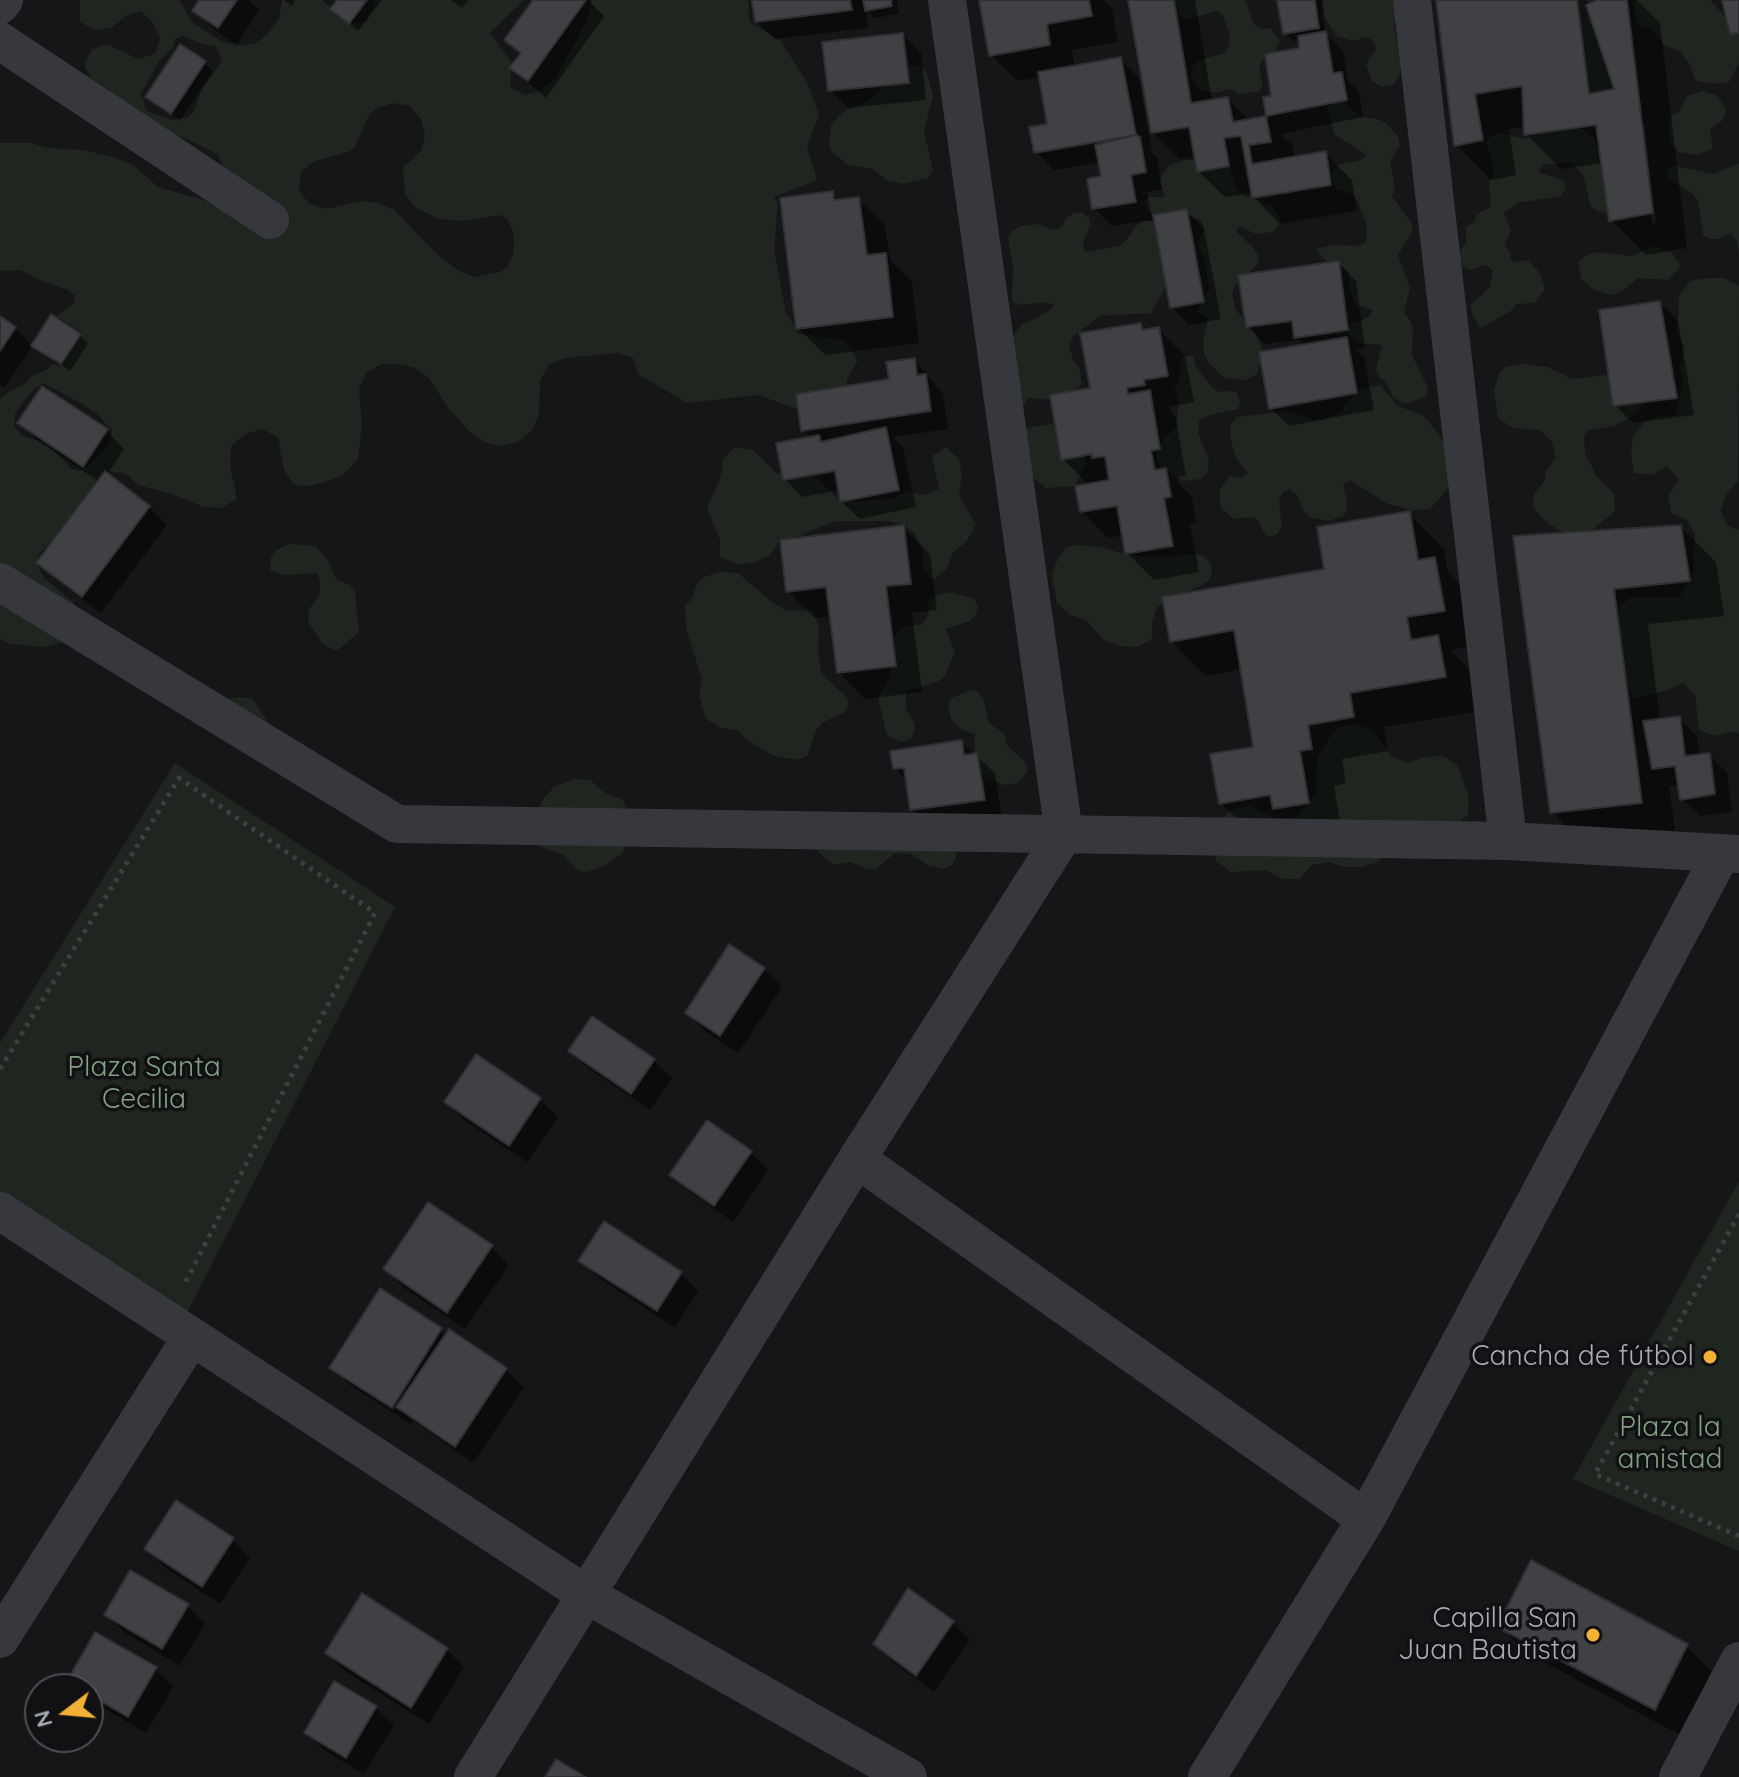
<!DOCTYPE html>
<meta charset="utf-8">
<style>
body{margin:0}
#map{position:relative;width:1739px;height:1777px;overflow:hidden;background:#161618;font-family:Quicksand,sans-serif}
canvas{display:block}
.north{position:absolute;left:24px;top:1673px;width:80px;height:80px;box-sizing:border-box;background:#111113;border:2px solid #4d4f55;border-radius:50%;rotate:254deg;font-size:22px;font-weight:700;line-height:32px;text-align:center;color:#a8adb8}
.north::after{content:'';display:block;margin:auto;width:28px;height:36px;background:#f2b134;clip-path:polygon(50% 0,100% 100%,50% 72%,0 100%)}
</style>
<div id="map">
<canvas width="1739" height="1777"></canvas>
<div class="north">N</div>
</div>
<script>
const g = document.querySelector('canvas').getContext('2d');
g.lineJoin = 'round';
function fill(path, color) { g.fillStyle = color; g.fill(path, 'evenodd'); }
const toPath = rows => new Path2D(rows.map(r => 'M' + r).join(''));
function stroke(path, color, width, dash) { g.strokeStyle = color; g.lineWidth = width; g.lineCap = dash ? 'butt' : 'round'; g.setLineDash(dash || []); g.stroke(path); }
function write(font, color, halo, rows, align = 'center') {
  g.font = font + ' Quicksand,sans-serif'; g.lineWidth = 7; g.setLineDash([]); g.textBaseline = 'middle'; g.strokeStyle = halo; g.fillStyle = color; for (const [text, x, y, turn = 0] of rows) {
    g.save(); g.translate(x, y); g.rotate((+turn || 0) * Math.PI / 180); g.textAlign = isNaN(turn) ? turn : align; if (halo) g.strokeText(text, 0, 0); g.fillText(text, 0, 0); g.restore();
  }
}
const green = toPath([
 [80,0,179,0,193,23,223,42,240,46,257,43,269,32,279,18,282,0,322,0,349,24,366,22,376,0,524,0,490,33,511,62,510,87,525,95,541,90,555,79,588,18,592,0,748,0,750,22,780,40,808,84,819,115,807,146,817,180,774,197,778,203,774,249,786,313,799,334,844,340,858,360,847,379,846,392,826,412,794,408,758,395,687,403,638,374,633,358,617,353,565,358,549,365,540,380,539,415,532,431,518,442,501,446,485,442,470,432,448,408,429,378,415,368,399,364,381,364,366,373,359,390,362,424,358,459,344,474,328,481,311,486,294,485,284,470,278,438,263,429,245,434,231,446,230,465,237,499,221,508,204,507,172,494,138,485,125,473,105,471,93,485,90,502,67,529,40,552,36,563,44,578,73,602,82,618,63,642,46,647,11,644,0,639,0,399,11,390,25,384,32,376,48,369,51,364,60,366,83,333,57,316,73,304,75,296,68,290,35,278,20,270,0,271,0,143,31,143,48,148,83,150,116,158,133,165,158,187,207,201,224,171,218,155,188,139,171,136,121,102,108,89,93,80,84,66,91,50,107,44,138,59,155,54,160,38,153,23,141,11,125,16,111,28,94,30,80,22],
 [183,36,203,44,216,46,222,61,201,91,194,111,189,117,172,120,147,111,141,94,159,61,172,48,175,39],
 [393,103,410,106,421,119,425,135,421,151,403,168,405,194,415,207,439,219,465,221,499,215,507,219,514,234,514,252,508,267,500,272,475,277,459,271,438,255,394,210,378,203,361,201,326,209,309,203,303,196,299,188,301,172,315,161,348,152,355,147,369,115,375,109],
 [43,383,82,404,97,414,112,431,111,440,91,464,80,471,72,469,47,443,23,436,14,427,15,414,30,393],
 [1172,0,1245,0,1254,24,1261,29,1270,28,1280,42,1276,51,1262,60,1259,69,1263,86,1257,92,1239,94,1231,89,1214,93,1198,89,1191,74,1193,66,1200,60,1224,53,1229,46,1230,38,1223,15,1216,11,1191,18,1182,18,1176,12],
 [1323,0,1411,0,1394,24,1401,63,1400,73,1394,84,1381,87,1371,80,1366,64,1376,49,1374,41,1366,37,1353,41,1336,36,1325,18],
 [1574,0,1591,0,1585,4,1612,88,1590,93],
 [1633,0,1710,0,1735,27,1739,36,1739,63,1729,82,1712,84,1695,80,1690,65,1680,51,1664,45,1653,31,1637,24],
 [913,65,921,66,927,73,933,97,924,130,933,170,928,178,904,184,886,180,873,169,848,165,831,151,829,143,831,125,843,112,874,97,884,84,904,67],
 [1703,91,1716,95,1726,109,1722,121,1712,128,1710,132,1713,149,1696,155,1679,152,1673,147,1669,138,1669,120,1675,113,1679,113,1687,96],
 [1341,100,1361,117,1378,119,1386,123,1398,136,1400,145,1390,161,1395,187,1392,196,1412,224,1412,232,1398,255,1410,288,1404,313,1410,320,1413,328,1412,355,1428,388,1426,396,1409,403,1400,402,1393,397,1386,382,1379,377,1376,369,1382,345,1356,343,1350,338,1348,330,1353,323,1369,317,1373,310,1356,305,1350,290,1349,273,1343,267,1327,262,1316,249,1333,245,1358,246,1366,242,1367,226,1358,202,1353,195,1337,189,1333,182,1332,173,1337,165,1361,160,1367,155,1335,135,1328,109,1332,102],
 [1580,126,1593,138,1605,162,1612,205,1607,213,1598,212,1591,207,1583,174,1570,162,1544,165,1538,172,1563,180,1566,187,1561,196,1518,203,1504,213,1511,230,1505,246,1511,253,1510,257,1513,262,1528,260,1540,273,1545,289,1534,303,1516,304,1511,311,1480,328,1472,313,1471,305,1490,287,1493,271,1487,265,1470,270,1462,266,1460,258,1461,249,1466,243,1466,226,1474,223,1477,214,1491,207,1489,182,1493,174,1493,166,1486,142,1492,135,1500,133,1525,139,1540,132],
 [1186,160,1203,160,1229,166,1237,189,1243,195,1271,205,1280,217,1279,226,1273,232,1256,234,1240,227,1236,232,1252,246,1259,257,1257,265,1235,286,1232,294,1236,310,1255,333,1263,349,1257,374,1245,380,1224,378,1208,362,1204,354,1203,341,1208,318,1196,312,1209,288,1205,261,1198,244,1204,229,1202,221,1186,214,1161,218,1153,215,1143,204,1149,197,1165,197,1160,181,1164,172,1170,165],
 [1739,163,1739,253,1736,240,1730,233,1719,239,1710,239,1703,235,1698,201,1693,194,1670,180,1666,173,1671,165,1713,174],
 [1082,212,1089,218,1090,226,1083,243,1085,252,1119,246,1126,241,1137,225,1144,221,1153,221,1159,226,1166,281,1164,290,1151,313,1100,316,1073,337,1069,344,1073,360,1079,366,1082,383,1071,395,1053,400,1028,398,1020,413,1011,339,1022,325,1049,311,1054,305,1046,302,1020,305,1012,301,1013,266,1008,239,1012,231,1020,226,1037,224,1054,230,1062,226,1066,218,1074,213],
 [1654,246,1670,252,1679,262,1680,267,1668,280,1638,278,1624,290,1611,295,1594,290,1581,279,1578,262,1585,256,1597,252,1631,256],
 [1707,278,1724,278,1739,286,1738,481,1726,495,1721,511,1728,526,1739,530,1739,733,1731,732,1715,736,1699,730,1695,695,1683,683,1667,690,1634,699,1627,683,1619,648,1617,611,1629,598,1680,597,1693,572,1695,535,1687,520,1671,513,1668,496,1679,480,1667,466,1652,475,1634,473,1631,455,1633,437,1643,423,1658,416,1676,415,1682,384,1680,365,1684,348,1677,332,1679,297,1690,281],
 [1193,355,1196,367,1212,387,1219,392,1232,391,1237,393,1240,401,1238,409,1209,415,1199,421,1198,433,1209,461,1207,473,1200,479,1184,481,1161,468,1156,456,1160,443,1176,428,1179,402,1175,389,1181,373,1179,364,1184,356],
 [1524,364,1548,367,1572,379,1615,374,1645,398,1637,414,1614,426,1589,430,1584,436,1585,453,1596,475,1614,494,1615,511,1589,533,1564,533,1549,524,1536,511,1533,503,1534,494,1545,480,1546,471,1556,458,1552,441,1539,430,1513,428,1498,418,1494,391,1499,373,1506,367],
 [1380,385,1398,406,1423,415,1444,441,1449,481,1447,490,1430,509,1413,510,1388,504,1350,480,1343,484,1347,500,1347,509,1344,516,1328,521,1310,517,1304,511,1297,495,1290,489,1282,493,1279,502,1282,527,1277,534,1269,537,1262,530,1259,521,1252,517,1234,519,1221,508,1219,491,1229,476,1242,478,1248,473,1237,459,1231,441,1231,424,1237,417,1290,411,1314,420,1323,419,1340,413,1350,399,1363,388],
 [1051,424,1059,426,1084,449,1086,464,1075,486,1046,488,1031,476,1025,428],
 [735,447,753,450,777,474,791,465,808,469,841,502,891,499,907,491,924,495,939,489,932,456,946,447,959,459,962,477,959,495,976,525,967,541,953,552,947,569,932,580,922,566,922,549,915,534,904,525,887,521,835,521,803,534,805,535,780,540,770,555,753,563,736,564,720,557,720,540,707,508,721,476,723,459],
 [289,544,315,546,327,559,336,579,348,584,355,591,359,632,339,649,335,650,323,644,308,622,309,609,320,595,320,581,317,573,282,575,270,570,271,557,277,550],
 [1073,545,1100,547,1125,554,1155,557,1198,554,1206,558,1211,564,1212,573,1209,580,1202,585,1157,607,1152,623,1152,639,1137,647,1120,646,1104,640,1086,620,1070,615,1057,603,1052,576,1056,563,1065,548],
 [720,572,738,573,772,602,787,611,813,610,819,627,818,653,821,671,826,678,845,696,849,703,845,712,822,723,816,730,808,755,799,760,774,756,744,738,738,730,721,728,706,719,699,695,702,679,686,629,685,605,692,599,697,583,704,577],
 [949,592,974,599,978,606,976,614,970,621,946,629,955,652,945,676,939,681,906,691,906,708,914,723,915,732,910,739,901,742,887,735,878,698,891,674,889,666,890,648,898,632,905,626,922,625,929,614,928,605,931,597],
 [974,689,983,698,989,723,1004,733,1007,745,1026,763,1028,771,1017,783,1004,785,984,776,978,770,974,757,975,734,960,729,951,719,948,706,951,698],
 [239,697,253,699,269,724,226,699],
 [1356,724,1373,730,1392,757,1408,763,1425,757,1444,756,1458,766,1469,797,1468,815,1454,827,1390,850,1378,862,1362,867,1345,867,1328,862,1312,865,1300,879,1282,879,1266,870,1231,872,1216,861,1213,843,1217,825,1230,811,1249,805,1279,820,1296,817,1316,794,1317,757,1327,741,1339,727],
 [175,763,395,907,186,1315,0,1192,0,1043],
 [576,779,590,780,607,794,623,800,631,822,631,839,622,854,604,866,587,872,579,871,563,855,539,846,539,808,543,799,555,786],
 [816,845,957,849,956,858,952,865,944,869,927,865,912,854,895,853,876,869,867,869,850,862,834,865,819,853],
 [1739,1181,1739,1551,1573,1479]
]);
const shadow = toPath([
 [196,0,249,0,259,10,237,45,213,29,195,11,200,3],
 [284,0,295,0,292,6],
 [340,0,382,0,358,31,341,17],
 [451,0,468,0,462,8],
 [535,0,588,0,604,16,546,98,512,68,522,55,507,40],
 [754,0,897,0,899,14,875,18,866,9,868,28,774,39,757,21],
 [981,0,1104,0,1112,8,1118,42,1072,50,1075,68,1121,60,1139,78,1152,153,1157,157,1162,190,1147,192,1152,218,1186,211,1204,229,1221,319,1189,325,1172,307,1156,219,1112,226,1094,208,1103,177,1100,162,1054,170,1036,152,1050,126,1041,77,1018,81,991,55],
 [1130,0,1195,0,1212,101,1228,99,1250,121,1269,118,1265,98,1274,97,1302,49,1300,40,1293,41,1285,33,1279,0,1321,0,1326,34,1343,51,1348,81,1359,92,1363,117,1281,134,1292,145,1295,158,1325,153,1352,180,1357,211,1280,224,1254,197,1253,193,1225,197,1198,171,1196,157,1180,159,1153,132],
 [1438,0,1587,0,1592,5,1602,0,1637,0,1660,23,1687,248,1646,255,1611,220,1603,163,1561,169,1526,134,1526,126,1509,129,1516,175,1491,180,1456,145],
 [1640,125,1644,125,1656,223,1652,223],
 [903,35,921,53,926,100,848,108,830,90],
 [204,62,213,71,180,121,148,96],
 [832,193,841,202,858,199,885,226,890,260,912,282,919,343,825,355,798,328],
 [1338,263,1356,281,1365,348,1356,349,1364,357,1374,410,1289,426,1271,408,1305,346,1299,340,1265,344,1247,326],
 [1660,303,1678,321,1694,415,1633,423,1615,405],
 [0,318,15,328,33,346,4,388,0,385],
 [1140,325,1146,331,1158,329,1185,356,1194,402,1169,407,1176,419,1186,476,1177,477,1178,483,1192,497,1196,523,1190,524,1199,572,1154,580,1127,553,1124,535,1108,538,1082,511,1090,486,1063,459,1092,389],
 [80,335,88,344,70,371,34,345],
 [914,360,943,394,948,429,893,437,903,447,916,507,860,519,842,502,840,490,802,497,785,479,811,438,803,430,892,381],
 [20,423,107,431,124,449,107,475,149,507,167,525,101,613,57,580,39,563,100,482,38,441],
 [1409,514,1444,549,1448,573,1470,594,1479,645,1450,650,1473,672,1480,711,1384,727,1388,751,1342,759,1346,783,1334,786,1343,838,1256,838,1221,803,1256,749,1242,669,1206,676,1171,641,1327,571],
 [1681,527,1716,562,1724,616,1648,624,1660,721,1679,718,1697,736,1700,757,1709,755,1727,773,1732,812,1700,816,1682,799,1680,785,1669,786,1676,837,1587,847,1552,812,1515,538],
 [903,528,930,554,937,610,912,613,922,692,865,699,839,672,832,616,815,618,788,591],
 [961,742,995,773,1002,817,929,827,912,810,908,782,895,768],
 [764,969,782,987,738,1053,705,1031,687,1013],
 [570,1051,654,1061,672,1078,650,1110,588,1068],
 [540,1099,558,1117,527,1162,464,1120,446,1102],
 [751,1153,768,1170,733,1222,690,1192,672,1174],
 [491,1247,509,1265,465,1329,403,1287,386,1269],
 [581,1260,681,1274,698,1291,675,1328,599,1278],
 [380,1291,447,1336,450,1332,506,1370,524,1387,473,1463,413,1421,410,1424,350,1385,332,1368],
 [233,1540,250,1558,220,1604,164,1567,147,1549],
 [187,1606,205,1624,180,1666,124,1632,106,1614],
 [953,1623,970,1640,934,1692,893,1662,875,1644],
 [1500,1626,1686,1646,1713,1672,1682,1736,1527,1653],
 [446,1649,464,1667,429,1724,345,1671,327,1653],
 [156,1669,173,1687,146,1733,88,1699,88,1689,78,1689,70,1681],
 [376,1708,394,1725,364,1774,324,1750,306,1733]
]);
const building = toPath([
 [199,0,237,0,218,28,192,11,199,0],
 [337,0,367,0,349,24,330,9,337,0],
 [533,0,586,0,528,81,509,68,521,53,504,40,533,0],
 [752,0,850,0,852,10,755,22,752,0],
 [863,0,891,0,892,6,865,11,863,0],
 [979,0,1089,0,1092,16,1047,24,1050,45,989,56,979,0],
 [1128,0,1174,0,1191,103,1228,97,1233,122,1266,116,1271,142,1249,145,1252,164,1326,151,1331,185,1252,198,1241,136,1224,138,1229,166,1197,172,1189,127,1151,133,1128,0],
 [1277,0,1315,0,1319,28,1283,34,1277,0],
 [1436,0,1577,0,1589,94,1614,89,1586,5,1597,0,1627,0,1653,213,1609,221,1596,125,1524,135,1522,86,1475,94,1483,140,1454,146,1436,0],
 [1722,0,1739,0,1739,33,1730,34,1722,0],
 [1326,31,1333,73,1342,72,1347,100,1266,116,1263,97,1271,96,1265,54,1299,48,1298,36,1326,31],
 [903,33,909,83,828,91,822,42,903,33],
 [180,44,206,61,171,114,145,97,180,44],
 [1121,57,1136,135,1034,153,1029,127,1047,124,1038,72,1121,57],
 [1136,135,1140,137,1146,172,1131,175,1136,202,1092,209,1087,179,1101,176,1095,145,1136,135],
 [833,191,834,200,859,197,867,255,886,253,893,317,796,329,780,198,833,191],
 [1187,209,1204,302,1170,308,1153,215,1187,209],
 [1339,261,1348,330,1294,338,1292,321,1246,327,1238,275,1339,261],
 [1660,301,1677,398,1613,406,1599,310,1660,301],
 [51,314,81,334,61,364,31,346,51,314],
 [0,316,16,327,0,351,0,316],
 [1141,323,1142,330,1159,327,1168,376,1144,380,1145,385,1127,388,1128,394,1150,390,1160,449,1151,451,1155,470,1166,468,1171,497,1164,498,1173,546,1125,554,1117,506,1080,512,1075,486,1109,480,1105,456,1092,458,1092,454,1061,460,1050,395,1090,388,1080,333,1141,323],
 [1347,337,1357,393,1269,409,1259,352,1347,337],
 [915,358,917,375,926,374,931,411,801,431,796,394,889,379,886,362,915,358],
 [42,386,108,429,83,467,17,423,42,386],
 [886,427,899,490,840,502,835,471,783,480,776,443,819,435,821,442,886,427],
 [105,471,150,506,82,597,36,563,105,471],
 [1410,511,1418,560,1435,557,1445,611,1407,617,1411,640,1438,635,1446,677,1350,693,1354,717,1308,725,1312,749,1300,751,1309,803,1273,809,1270,795,1219,804,1210,754,1253,747,1234,630,1170,642,1162,597,1324,569,1317,527,1410,511],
 [904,525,911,584,886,586,896,666,837,673,826,587,786,592,780,540,904,525],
 [1681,525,1690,581,1614,589,1642,803,1550,813,1513,536,1681,525],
 [1680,716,1685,756,1710,753,1715,794,1680,800,1675,766,1652,769,1643,721,1680,716],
 [962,740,964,755,977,753,985,800,910,810,904,768,893,769,890,751,962,740],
 [729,944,765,968,720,1036,685,1013,729,944],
 [592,1016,655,1059,631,1094,568,1051,592,1016],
 [476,1054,541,1098,509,1146,444,1102,476,1054],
 [707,1120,752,1151,714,1206,669,1175,707,1120],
 [428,1202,493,1245,447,1313,383,1269,428,1202],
 [604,1221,682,1272,657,1311,578,1261,604,1221],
 [380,1288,442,1328,392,1408,329,1368,380,1288],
 [449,1329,507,1368,455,1447,396,1407,449,1329],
 [176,1500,234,1538,202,1587,144,1549,176,1500],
 [1531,1560,1688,1644,1655,1710,1497,1627,1531,1560],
 [130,1570,189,1604,162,1649,104,1615,130,1570],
 [908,1588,954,1621,916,1676,873,1644,908,1588],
 [362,1593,448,1648,411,1708,325,1653,362,1593],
 [95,1632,157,1667,128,1717,88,1694,88,1689,80,1689,67,1681,95,1632],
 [334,1681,377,1706,346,1758,304,1733,334,1681],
 [556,1759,586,1777,545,1777,556,1759]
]);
const path = toPath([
 [0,1069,179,778,375,913,184,1285],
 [1739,1214,1595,1474,1739,1536]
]);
const street = toPath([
 [1412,0,1508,841],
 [0,5,4,0],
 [0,41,270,220],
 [0,582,397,824,1508,841,1739,854],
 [857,1159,1366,1519],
 [0,1211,587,1595,908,1777],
 [0,1639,191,1338],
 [473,1777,857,1159,1064,834,947,0],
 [1207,1777,1366,1519,1721,854],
 [1678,1777,1739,1661]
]);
const markers = [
 [1710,1357,8,"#f2b134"],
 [1593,1635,8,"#f2b134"]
];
const parkNames = [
 ["Plaza Santa",144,1068],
 ["Cecilia",144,1100],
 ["Plaza la",1670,1428],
 ["amistad",1670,1460]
];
const poiNames = [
 ["Cancha de fútbol",1694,1357],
 ["Capilla San",1577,1619],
 ["Juan Bautista",1577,1651]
];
fill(green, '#1e261f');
fill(shadow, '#0007');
fill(building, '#404145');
stroke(building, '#303034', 2);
stroke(path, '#3d3f44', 5, [4, 6]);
stroke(street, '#37383d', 38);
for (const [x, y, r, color] of markers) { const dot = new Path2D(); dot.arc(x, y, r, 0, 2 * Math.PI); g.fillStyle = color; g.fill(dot); stroke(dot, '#111113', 3); }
write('28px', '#7fa381', '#111113', parkNames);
write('28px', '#a8adb8', '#111113', poiNames, 'right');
</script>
